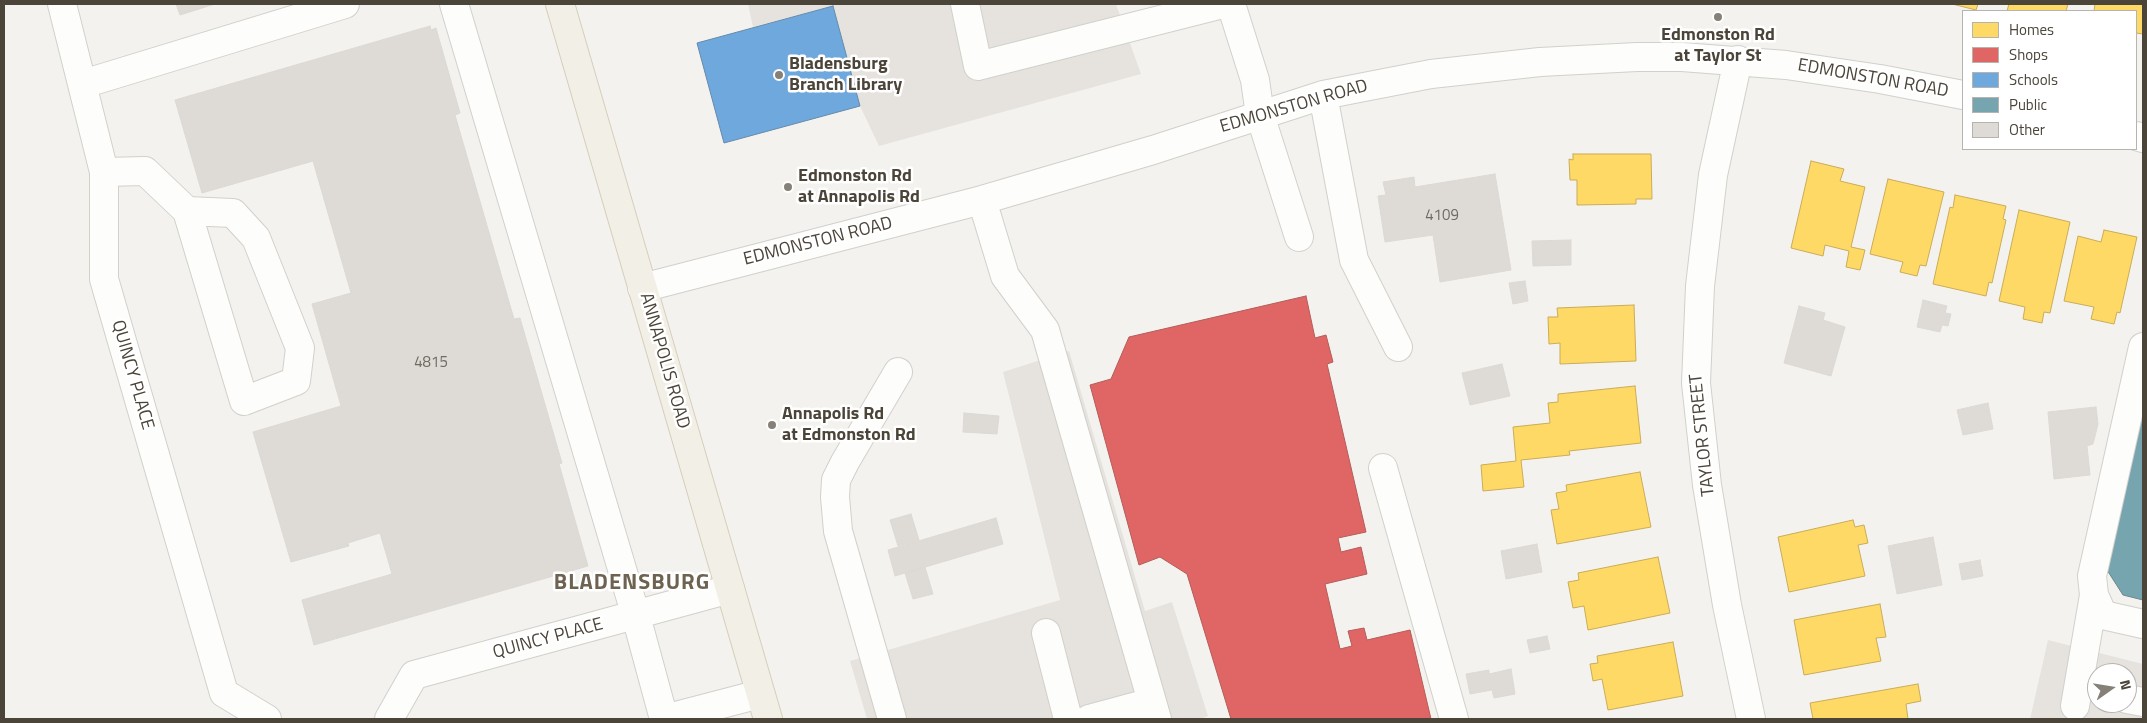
<!DOCTYPE html>
<style>
body{margin:0}
#map{position:relative;width:2147px;height:723px;overflow:hidden;background:#f4f2ee;font-family:"Titillium Web",sans-serif}
canvas{display:block}
.frame{position:absolute;inset:0;border:5px solid #4b4439;pointer-events:none}
.legend{position:absolute;left:1962px;top:10px;width:175px;height:140px;box-sizing:border-box;background:#fff;border:1px solid #b7b4b0;margin:0;padding:6px 9px;list-style:none;font-size:15px;color:#4b4439}
.legend li{display:flex;align-items:center;gap:10px;height:25px}
.legend b{width:25px;border:1px solid #b7b4b0}
.north{position:absolute;left:2087px;top:663px;width:50px;height:50px;box-sizing:border-box;background:#fff;border:1px solid #b7b4b0;border-radius:50%;rotate:77deg;font-size:14px;font-weight:700;line-height:20px;text-align:center;color:#4b4439}
.north::after{content:'';display:block;margin:auto;width:18px;height:22px;background:#868178;clip-path:polygon(50% 0,100% 100%,50% 72%,0 100%)}
</style>
<div id="map">
<canvas width="2147" height="723"></canvas>
<div class="frame"></div>
<ul class="legend">
<li><b style="height:14px;background:#ffd966"></b>Homes</li>
<li><b style="height:14px;background:#e06666"></b>Shops</li>
<li><b style="height:14px;background:#6fa8dc"></b>Schools</li>
<li><b style="height:14px;background:#76a5af"></b>Public</li>
<li><b style="height:14px;background:#dedbd6"></b>Other</li>
</ul>
<div class="north">N</div>
</div>
<script>
const g = document.querySelector('canvas').getContext('2d');
g.lineJoin = 'round';
function fill(path, color) { g.fillStyle = color; g.fill(path, 'evenodd'); }
const toPath = rows => new Path2D(rows.map(r => 'M' + r).join(''));
function stroke(path, color, width, dash) { g.strokeStyle = color; g.lineWidth = width; g.lineCap = dash ? 'butt' : 'round'; g.setLineDash(dash || []); g.stroke(path); }
function write(font, color, halo, rows, align = 'center') {
  g.font = font + ' "Titillium Web",sans-serif'; g.lineWidth = 5; g.setLineDash([]); g.textBaseline = 'middle'; g.strokeStyle = halo; g.fillStyle = color; for (const [text, x, y, turn = 0] of rows) {
    g.save(); g.translate(x, y); g.rotate((+turn || 0) * Math.PI / 180); g.textAlign = isNaN(turn) ? turn : align; if (halo) g.strokeText(text, 0, 0); g.fillText(text, 0, 0); g.restore();
  }
}
const parking = toPath([
 [748,4,1116,4,1141,74,879,146,860,106,833,6,753,27],
 [1069,351,1145,611,1172,602,1208,716,1200,719,867,719,850,661,1060,600,1003,372],
 [2048,640,2143,664,2143,719,2030,719],
 [2097,673,2127,673,2127,703,2097,703]
]);
const homes = toPath([
 [1952,4,1978,4,1976,10,1952,4],
 [2009,4,2068,4,2066,11,2007,11,2009,4],
 [2095,4,2143,4,2143,34,2136,33,2136,11,2094,11,2095,4],
 [1573,154,1651,154,1652,199,1636,199,1636,204,1577,205,1577,180,1570,180,1569,159,1573,160,1573,154],
 [1811,161,1844,169,1840,181,1865,187,1851,247,1865,250,1860,270,1846,267,1849,251,1825,245,1823,256,1791,248,1811,161],
 [1888,179,1944,192,1926,266,1920,265,1917,276,1900,272,1903,262,1870,254,1888,179],
 [1955,195,2006,206,2003,219,2006,220,1992,283,1989,282,1986,296,1933,284,1950,207,1953,208,1955,195],
 [2019,210,2070,222,2050,313,2044,312,2042,323,2023,319,2025,307,1999,301,2019,210],
 [2104,230,2137,237,2120,313,2117,312,2114,324,2091,319,2094,307,2064,301,2078,236,2101,242,2104,230],
 [1634,305,1636,361,1560,364,1560,343,1549,344,1548,317,1558,317,1557,308,1634,305],
 [1635,386,1641,443,1569,451,1570,455,1521,460,1524,487,1483,491,1481,465,1516,461,1513,427,1550,423,1548,403,1558,402,1558,394,1635,386],
 [1640,472,1651,527,1557,544,1551,510,1559,509,1556,493,1567,491,1566,485,1640,472],
 [1853,520,1855,527,1864,525,1868,543,1858,545,1865,576,1789,592,1778,537,1853,520],
 [1658,557,1670,613,1588,630,1584,606,1573,608,1568,582,1579,580,1578,573,1658,557],
 [1880,604,1886,637,1876,638,1881,661,1804,675,1794,620,1880,604],
 [1673,642,1683,696,1608,710,1602,679,1593,681,1590,664,1598,663,1597,656,1673,642],
 [1918,684,1921,701,1906,704,1908,719,1813,719,1810,703,1918,684]
]);
const shops = toPath([
 [1306,296,1315,338,1326,335,1333,362,1327,364,1366,532,1338,538,1341,552,1361,547,1367,574,1325,584,1340,649,1352,646,1348,631,1364,628,1367,640,1410,630,1431,719,1231,719,1187,574,1160,557,1139,565,1090,385,1111,379,1129,337,1306,296]
]);
const schools = toPath([
 [833,6,860,106,724,143,697,43,833,6]
]);
const public = toPath([
 [2143,412,2143,600,2123,595,2107,570,2143,412]
]);
const building = toPath([
 [176,4,215,4,180,15,176,4],
 [430,26,431,30,436,28,460,113,455,115,514,319,520,318,562,463,559,464,588,566,314,645,302,600,392,574,380,533,348,543,349,546,291,562,253,432,341,406,312,304,351,293,313,161,202,193,175,100,430,26],
 [1495,174,1511,270,1440,282,1433,235,1385,242,1378,196,1386,195,1383,182,1414,177,1415,187,1495,174],
 [1571,240,1571,265,1533,266,1532,241,1571,240],
 [1525,281,1528,301,1513,304,1509,283,1525,281],
 [1923,300,1947,306,1945,313,1951,314,1948,326,1942,325,1940,332,1917,327,1923,300],
 [1799,306,1825,313,1823,320,1845,327,1831,376,1784,363,1799,306],
 [1502,364,1510,396,1470,405,1462,373,1502,364],
 [1988,403,1993,429,1963,435,1957,410,1988,403],
 [2096,407,2098,424,2093,444,2087,446,2090,475,2054,479,2048,412,2096,407],
 [964,413,999,416,997,434,963,432,964,413],
 [911,514,919,540,898,546,890,520,911,514],
 [996,518,1003,544,895,576,888,550,996,518],
 [1933,537,1942,585,1897,594,1888,546,1933,537],
 [1537,544,1542,572,1506,579,1501,551,1537,544],
 [1980,560,1983,576,1962,580,1959,564,1980,560],
 [925,567,933,594,913,599,905,573,925,567],
 [1547,636,1550,649,1530,653,1527,640,1547,636],
 [1511,669,1515,694,1494,698,1492,690,1470,694,1466,674,1489,670,1489,674,1511,669]
]);
const minor = toPath([
 [62,4,104,172,104,279,224,693,267,719],
 [454,4,636,616,664,719,760,694],
 [965,4,978,66,1223,4],
 [1231,4,1255,80,1260,115,1299,237],
 [1738,60,1713,175,1700,286,1696,383,1707,485,1727,605,1751,719],
 [83,84,345,4],
 [1323,95,1354,260,1398,347],
 [2136,136,2143,138],
 [104,172,145,171,187,211,244,401,296,381,300,348,256,238,233,213,187,211],
 [982,200,1005,276,1045,330,1157,719],
 [642,288,982,200,1153,150,1323,95,1431,74,1540,62,1637,57,1682,57,1786,65,1880,79,1963,95],
 [2143,347,2092,576,2094,595,2103,615,2143,624],
 [1383,468,1454,719],
 [1046,633,1068,719],
 [2127,699,2143,702],
 [2075,706,2094,595],
 [389,719,414,675,730,589],
 [892,719,838,531,835,497,836,480,845,462,898,372],
 [1089,719,1152,702]
]);
const major = toPath([
 [560,4,768,719]
]);
const markers = [
 [1718,17,5,"#868178"],
 [779,75,5,"#868178"],
 [788,187,5,"#868178"],
 [772,425,5,"#868178"]
];
const numberNames = [
 ["4109",1442,216],
 ["4815",431,363]
];
const poiNames = [
 ["Edmonston Rd",1718,36,"center"],
 ["at Taylor St",1718,57,"center"],
 ["Bladensburg",789,65],
 ["Branch Library",789,86],
 ["Edmonston Rd",798,177],
 ["at Annapolis Rd",798,198],
 ["Annapolis Rd",782,415],
 ["at Edmonston Rd",782,436]
];
const streetNames = [
 ["EDMONSTON ROAD",1873,79,10],
 ["EDMONSTON ROAD",1294,107,-16],
 ["EDMONSTON ROAD",818,242,-14],
 ["ANNAPOLIS ROAD",664,361,74],
 ["QUINCY PLACE",132,375,74],
 ["TAYLOR STREET",1703,435,-96],
 ["QUINCY PLACE",548,639,-15]
];
const districtNames = [
 ["BLADENSBURG",632,584]
];
fill(parking, '#e6e3df');
fill(homes, '#ffd966');
stroke(homes, '#c9ac58', 1);
fill(shops, '#e06666');
stroke(shops, '#b35c58', 1);
fill(schools, '#6fa8dc');
stroke(schools, '#648aab', 1);
fill(public, '#76a5af');
stroke(public, '#69888c', 1);
fill(building, '#dedbd6');
stroke(building, '#dcd9d4', 1);
stroke(minor, '#d2d0cb', 30);
stroke(major, '#d6cebb', 30);
stroke(minor, '#fdfdfc', 28);
stroke(major, '#f2efe6', 28);
for (const [x, y, r, color] of markers) { const dot = new Path2D(); dot.arc(x, y, r, 0, 2 * Math.PI); g.fillStyle = color; g.fill(dot); stroke(dot, '#fff', 2); }
write('15px', '#706a61', null, numberNames);
write('bold 18px', '#4b4439', '#fff', poiNames, 'left');
write('18px', '#4b4439', '#fff', streetNames);
g.letterSpacing = '1px';
write('bold 22px', '#6e6250', '#fff', districtNames);
g.letterSpacing = '0px';
</script>
